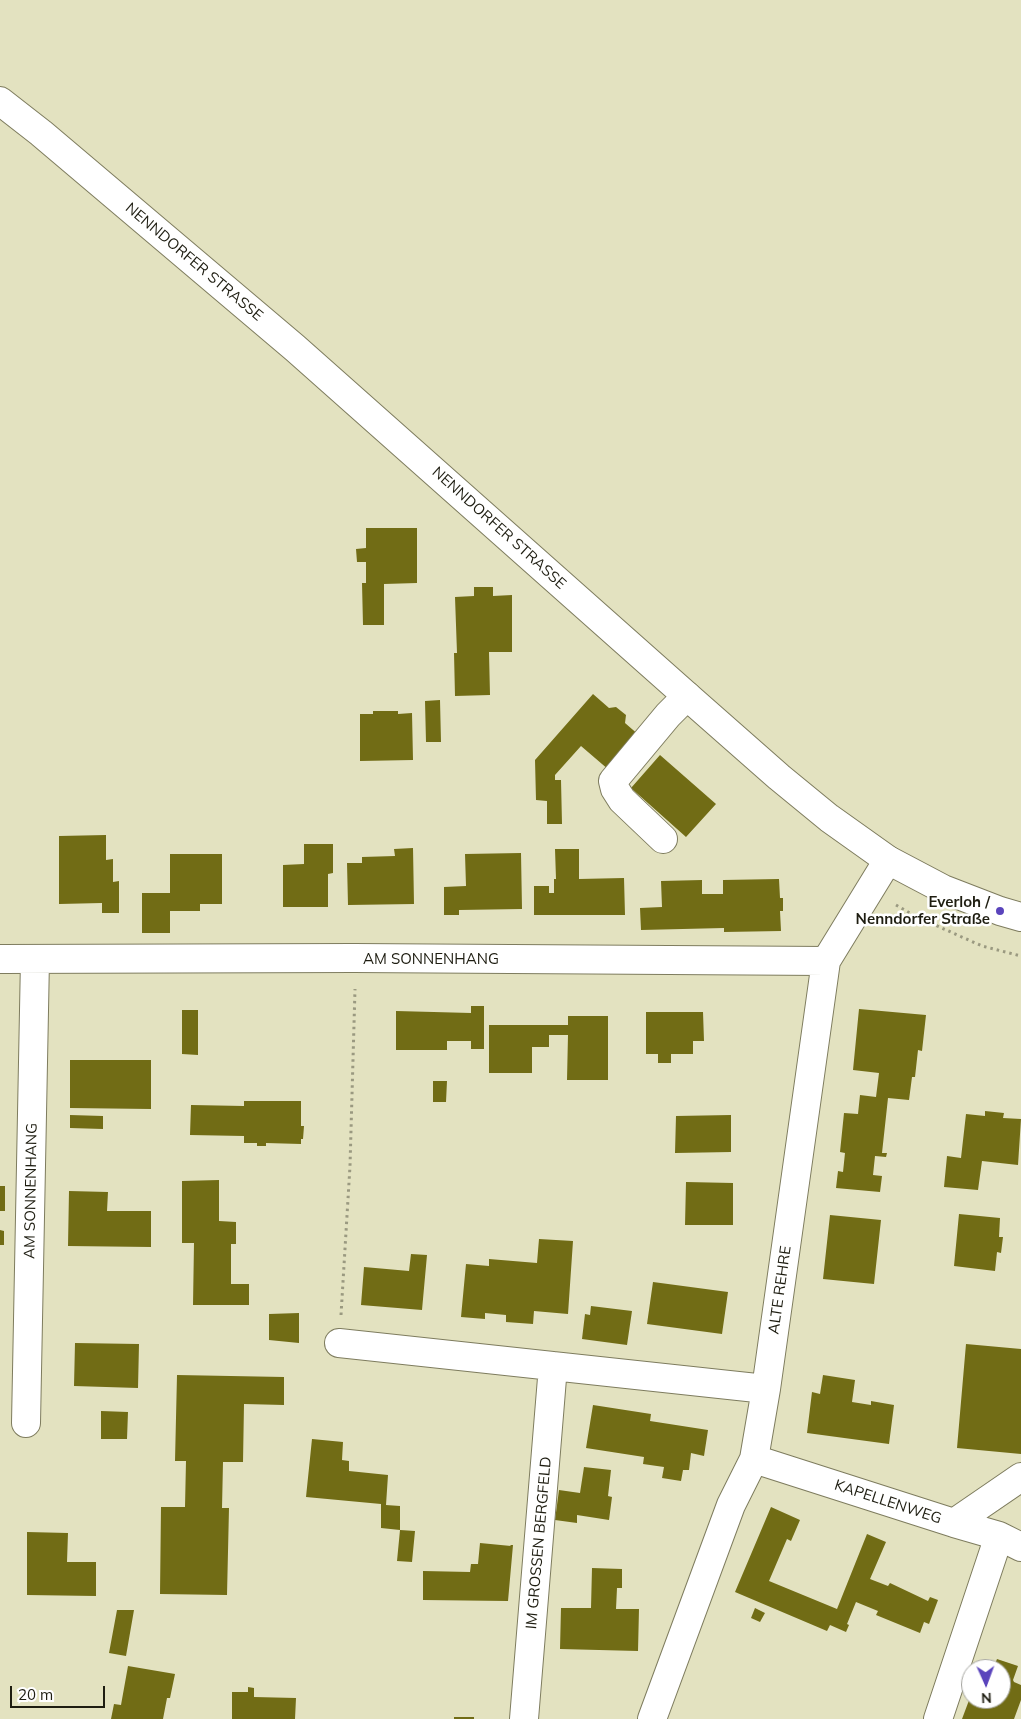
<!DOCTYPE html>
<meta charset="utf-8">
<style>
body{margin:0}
#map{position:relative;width:1021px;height:1719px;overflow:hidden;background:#e3e2c0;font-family:Mulish,sans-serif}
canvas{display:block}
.north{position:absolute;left:961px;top:1659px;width:50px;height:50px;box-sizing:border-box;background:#fff;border:1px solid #a5a5a0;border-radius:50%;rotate:178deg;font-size:14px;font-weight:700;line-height:20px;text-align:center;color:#1e1d11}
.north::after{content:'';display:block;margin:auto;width:18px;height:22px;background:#5a44bc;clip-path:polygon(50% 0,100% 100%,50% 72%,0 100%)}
.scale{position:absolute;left:10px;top:1686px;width:95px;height:22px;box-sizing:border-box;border:2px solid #1e1d11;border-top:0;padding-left:6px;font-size:15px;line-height:18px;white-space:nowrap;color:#1e1d11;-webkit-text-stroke:4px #fff;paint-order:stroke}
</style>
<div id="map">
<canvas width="1021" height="1719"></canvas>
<div class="north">N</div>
<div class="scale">20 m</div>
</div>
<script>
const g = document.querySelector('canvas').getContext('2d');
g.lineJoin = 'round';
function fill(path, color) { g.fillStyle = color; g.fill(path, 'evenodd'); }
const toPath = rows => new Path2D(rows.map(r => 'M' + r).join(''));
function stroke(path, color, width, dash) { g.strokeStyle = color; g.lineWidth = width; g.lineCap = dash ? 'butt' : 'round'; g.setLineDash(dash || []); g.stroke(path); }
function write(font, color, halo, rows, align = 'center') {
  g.font = font + ' Mulish,sans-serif'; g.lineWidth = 5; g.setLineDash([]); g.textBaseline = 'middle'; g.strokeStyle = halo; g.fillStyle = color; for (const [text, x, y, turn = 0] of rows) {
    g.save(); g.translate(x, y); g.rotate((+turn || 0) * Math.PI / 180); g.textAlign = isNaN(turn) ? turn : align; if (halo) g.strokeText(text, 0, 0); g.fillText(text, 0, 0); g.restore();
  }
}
const building = toPath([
 [366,528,417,528,417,583,384,584,384,625,363,625,362,583,366,583,366,562,357,562,356,549,366,548],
 [474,587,493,587,493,596,512,595,512,652,489,652,490,695,455,696,454,653,457,653,455,597,474,596],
 [593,694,609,708,616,707,626,715,625,723,640,736,609,770,581,746,555,775,555,780,561,780,562,824,547,824,547,801,536,800,535,760],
 [440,700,441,742,426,742,425,701],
 [373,711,398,711,398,714,412,713,413,760,360,761,360,714,373,714],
 [660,755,716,804,686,837,631,788],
 [106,835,106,860,113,859,113,882,119,881,119,913,102,913,102,903,59,904,59,836],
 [304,844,333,844,333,873,328,874,328,907,283,907,283,865,304,864],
 [413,848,414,904,348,905,347,863,362,863,362,857,395,856,394,849],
 [555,849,579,849,579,879,624,878,625,915,534,915,534,886,549,886,549,893,554,893,554,879,556,879],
 [521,853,522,909,459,910,459,915,444,915,444,887,466,886,465,854],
 [170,854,222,854,222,904,200,904,200,911,170,911,170,933,142,933,142,893,170,893],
 [779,879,780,898,783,898,783,911,780,911,781,931,724,932,724,928,641,930,640,908,662,907,661,881,702,880,702,894,723,894,723,880],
 [471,1006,484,1006,484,1049,471,1049,471,1041,447,1041,447,1050,396,1050,396,1011,471,1013],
 [859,1009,926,1015,922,1051,918,1050,915,1077,912,1077,909,1100,888,1098,882,1153,887,1153,886,1157,875,1156,873,1175,882,1176,880,1192,836,1188,838,1171,843,1172,845,1153,840,1152,844,1113,858,1114,860,1095,876,1097,879,1073,853,1070],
 [182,1010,198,1010,198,1055,182,1054],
 [646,1012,703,1012,704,1041,693,1041,693,1054,671,1054,671,1063,658,1063,658,1054,646,1054],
 [568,1016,608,1016,608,1080,567,1080,568,1035,549,1035,549,1047,532,1047,532,1073,489,1073,489,1025,568,1025],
 [70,1060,151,1060,151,1109,70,1108],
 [433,1081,447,1081,446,1102,433,1102],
 [244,1101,301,1101,301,1126,304,1126,303,1139,301,1139,301,1144,266,1143,266,1146,257,1146,257,1143,244,1143,244,1136,190,1135,191,1105,244,1106],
 [985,1111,1004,1113,1003,1118,1021,1119,1018,1165,982,1161,978,1190,944,1187,947,1156,961,1158,966,1114,985,1116],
 [70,1115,103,1116,103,1129,70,1128],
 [731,1115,731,1152,675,1153,676,1116],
 [219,1180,219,1221,236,1222,236,1244,231,1244,231,1284,249,1284,249,1305,193,1305,194,1243,182,1243,182,1181],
 [686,1182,733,1183,733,1225,685,1225],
 [0,1186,5,1186,5,1211,0,1211],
 [69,1191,108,1192,107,1211,151,1211,151,1247,68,1246],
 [959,1214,1000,1218,999,1237,1003,1237,1001,1253,997,1252,995,1271,954,1266],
 [830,1215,881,1220,874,1284,823,1279],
 [0,1230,4,1231,4,1245,0,1245],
 [539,1239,573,1241,568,1314,534,1311,533,1324,506,1322,506,1315,485,1313,485,1319,461,1317,466,1264,489,1266,489,1259,537,1263],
 [411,1254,427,1255,422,1310,361,1305,364,1267,409,1271],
 [653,1282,728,1292,722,1334,647,1324],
 [591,1306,632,1311,627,1345,582,1339,585,1314,590,1315],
 [299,1313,299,1343,269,1340,269,1314],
 [75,1343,139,1344,138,1388,74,1386],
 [966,1344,1021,1349,1021,1454,957,1448],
 [177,1375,284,1377,284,1405,244,1404,243,1462,223,1462,222,1508,229,1508,227,1595,160,1594,161,1507,185,1507,186,1461,175,1461],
 [823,1375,855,1380,852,1402,871,1405,871,1401,894,1405,889,1444,807,1433,812,1392,820,1394],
 [593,1405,651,1414,650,1421,708,1430,704,1456,691,1453,689,1470,683,1470,681,1481,662,1478,664,1467,643,1464,644,1457,586,1448],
 [101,1411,128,1412,127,1439,101,1439],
 [312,1439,343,1442,342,1460,349,1461,349,1471,388,1475,386,1505,400,1506,400,1530,381,1528,381,1504,306,1497],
 [584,1467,611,1470,608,1496,612,1497,609,1520,577,1515,577,1523,555,1520,559,1490,580,1493],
 [771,1507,800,1520,791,1541,787,1539,769,1581,837,1609,867,1534,886,1542,870,1579,888,1586,890,1583,928,1601,930,1597,938,1600,929,1624,924,1622,920,1633,876,1615,878,1611,856,1602,847,1624,849,1625,846,1632,830,1625,827,1631,735,1592],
 [400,1530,415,1531,412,1562,397,1561],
 [27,1532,68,1533,67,1562,96,1562,96,1596,27,1595],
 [480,1543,511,1546,510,1545,513,1545,508,1601,423,1600,423,1571,470,1572,471,1564,478,1564],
 [592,1568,622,1569,622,1588,617,1588,616,1609,639,1609,638,1651,560,1649,561,1608,591,1608],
 [755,1608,765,1613,760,1622,751,1618],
 [117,1610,134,1610,126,1656,109,1653],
 [997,1659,1018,1666,1013,1680,1014,1682,1021,1685,1021,1700,1014,1719,962,1719,971,1695,971,1699,1001,1699,1001,1669,993,1669],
 [128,1666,175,1674,170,1698,167,1698,163,1719,111,1719,114,1704,121,1705],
 [248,1687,254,1688,254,1697,296,1698,295,1719,232,1719,232,1692,248,1692],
 [454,1717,474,1717,474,1719,454,1719]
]);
const path = toPath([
 [896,905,915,916,982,946,1021,956],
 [341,1315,350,1166,355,989]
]);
const minor = toPath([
 [663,839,622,800,615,789,613,781,668,715,687,696],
 [0,959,354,958,826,961],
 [339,1343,766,1389],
 [26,1423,35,959],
 [754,1459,954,1523,999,1536,1021,1547],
 [954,1523,1021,1477],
 [524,1719,553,1366],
 [652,1719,731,1505,754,1459,766,1389,826,961,888,860],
 [938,1719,999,1536]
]);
const major = toPath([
 [0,101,41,133,295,348,687,696,779,777,829,818,888,860,943,889,1000,911,1021,917]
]);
const markers = [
 [1000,911,5,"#5a44bc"]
];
const streetNames = [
 ["NENNDORFER STRASSE",194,262,40],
 ["NENNDORFER STRASSE",499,528,42],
 ["AM SONNENHANG",431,959],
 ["AM SONNENHANG",31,1191,-89],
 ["ALTE REHRE",780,1290,-82],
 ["KAPELLENWEG",888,1502,18],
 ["IM GROSSEN BERGFELD",539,1543,-85]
];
const poiNames = [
 ["Everloh /",990,902],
 ["Nenndorfer Straße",990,919]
];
fill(building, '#716c15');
stroke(minor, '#7e7c5e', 30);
stroke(major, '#7e7c5e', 30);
stroke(path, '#9a9980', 3, [2.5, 4]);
stroke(minor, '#fff', 28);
stroke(major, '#fff', 28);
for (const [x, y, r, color] of markers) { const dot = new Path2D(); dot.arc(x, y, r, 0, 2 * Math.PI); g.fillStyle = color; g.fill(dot); stroke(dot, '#fff', 2); }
write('15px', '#1e1d11', '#fff', streetNames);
write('bold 15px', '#1e1d11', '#fff', poiNames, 'right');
</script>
